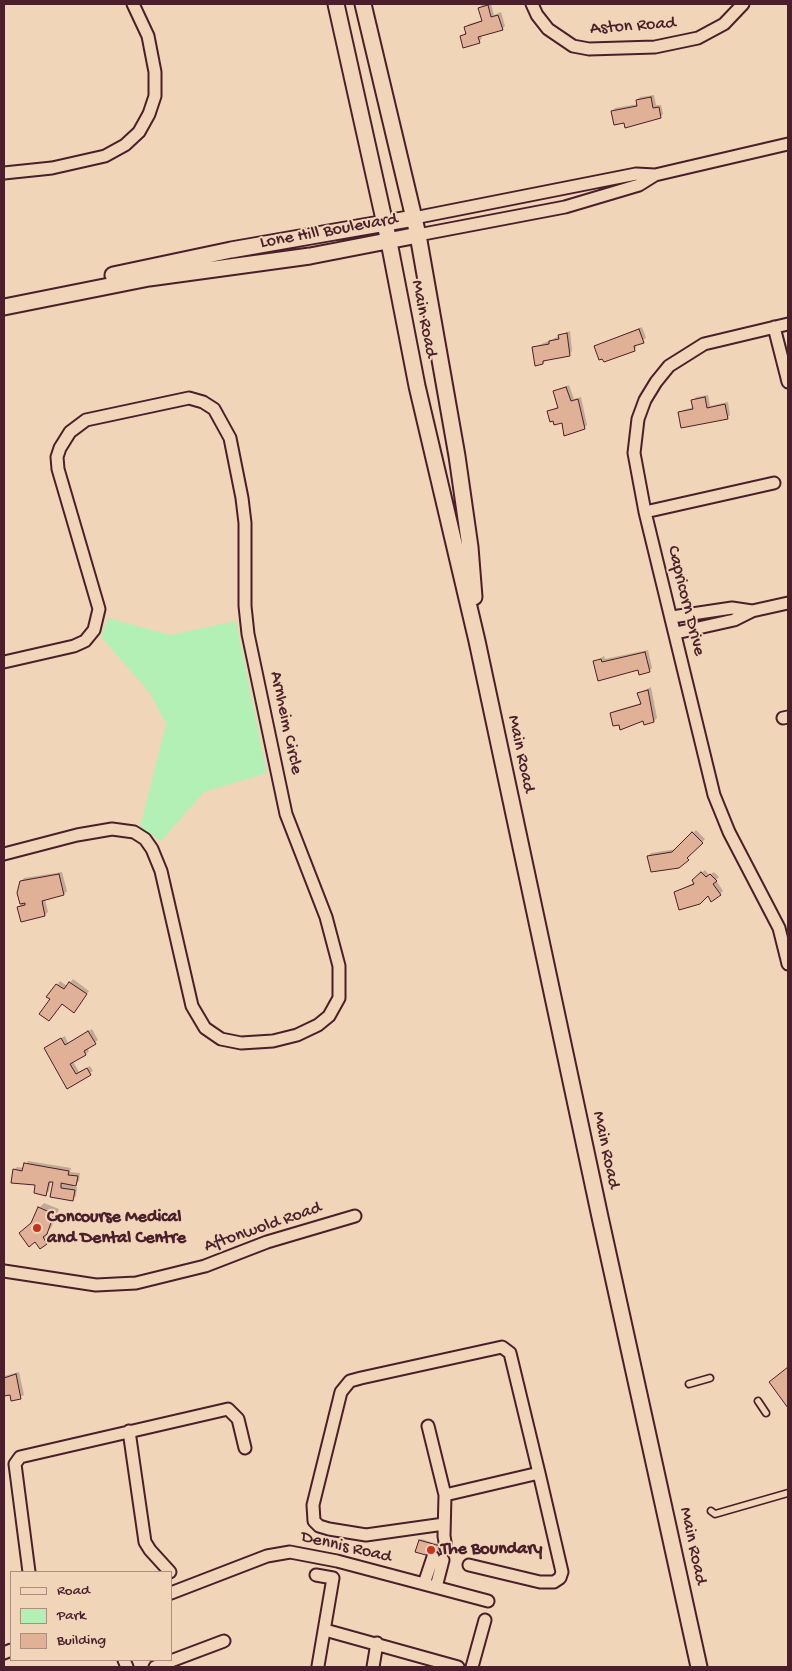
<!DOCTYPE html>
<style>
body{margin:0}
#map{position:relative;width:792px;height:1671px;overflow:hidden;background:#f1d5b8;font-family:"Gochi Hand",sans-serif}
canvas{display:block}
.frame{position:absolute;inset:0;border:5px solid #4a1f2b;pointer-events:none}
.legend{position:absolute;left:10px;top:1571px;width:162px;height:90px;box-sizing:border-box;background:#f1d5b8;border:1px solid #ae8c80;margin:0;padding:6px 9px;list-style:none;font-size:15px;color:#4a1f2b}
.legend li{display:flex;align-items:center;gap:10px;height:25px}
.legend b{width:25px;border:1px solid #ae8c80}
</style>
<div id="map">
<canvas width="792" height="1671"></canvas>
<div class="frame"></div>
<ul class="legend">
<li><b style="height:6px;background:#f1d5b8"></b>Road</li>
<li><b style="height:14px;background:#b3f0b6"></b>Park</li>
<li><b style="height:14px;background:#e1b197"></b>Building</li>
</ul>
</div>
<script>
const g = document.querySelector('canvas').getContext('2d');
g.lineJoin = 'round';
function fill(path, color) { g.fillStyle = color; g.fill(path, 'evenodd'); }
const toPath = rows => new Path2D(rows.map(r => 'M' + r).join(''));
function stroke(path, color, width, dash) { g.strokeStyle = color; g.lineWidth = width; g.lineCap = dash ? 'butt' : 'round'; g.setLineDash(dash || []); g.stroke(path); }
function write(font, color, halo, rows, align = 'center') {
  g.font = font + ' "Gochi Hand",sans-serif'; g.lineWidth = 4; g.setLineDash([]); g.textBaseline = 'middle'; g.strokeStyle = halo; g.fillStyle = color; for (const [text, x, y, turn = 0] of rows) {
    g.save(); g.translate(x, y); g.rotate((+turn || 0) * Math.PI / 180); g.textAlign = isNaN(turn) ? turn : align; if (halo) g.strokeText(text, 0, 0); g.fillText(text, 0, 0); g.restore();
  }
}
const green = toPath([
 [108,618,170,635,236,621,267,773,204,792,161,841,140,827,166,724,150,693,101,637]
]);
const shadow = toPath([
 [491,4,494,15,501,12,505,26,502,29,481,35,482,38,479,42,461,36,467,32,466,27,469,24,483,20,479,8,482,5],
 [654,95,656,105,661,105,663,114,660,117,625,121,612,111,615,108,638,104,637,100,640,97],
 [642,327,646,338,637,344,635,350,603,357,595,346],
 [570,331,572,351,569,355,546,360,543,363,533,348],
 [569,385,574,399,581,397,587,425,584,428,563,421,548,412,559,406,554,392],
 [708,395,710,406,728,402,730,415,727,418,680,413,683,410,694,407,693,400,696,397],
 [648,650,652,668,649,671,594,662,604,656,605,659],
 [651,687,657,718,654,721,645,723,644,719,620,723,611,714,614,711,641,703,639,693],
 [696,830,705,839,681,865,648,856,651,853,677,849],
 [705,870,709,875,714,872,719,877,716,880,723,891,720,894,712,900,708,895,676,892,695,882,693,880],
 [62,872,67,891,64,894,45,899,48,912,45,915,18,907,21,904,18,893,21,881,24,878],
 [73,979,89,991,77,1008,48,997,60,981,67,986],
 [92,1029,98,1040,87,1048,89,1051,86,1054,73,1061,79,1072,90,1066,93,1071,68,1087,49,1045,65,1036,68,1043],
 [28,1161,71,1168,70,1172,80,1173,79,1181,73,1187,77,1187,76,1196,72,1200,52,1196,55,1181,51,1181,49,1191,46,1194,37,1184,14,1170,17,1167,24,1168],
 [44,1203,59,1209,51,1228,47,1232,51,1238,41,1247,32,1222,39,1208],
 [19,1372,24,1395,12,1400,11,1394,4,1395,4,1376],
 [421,1539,448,1547,445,1558,420,1541]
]);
const building = toPath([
 [488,5,491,17,498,15,503,30,478,37,480,43,463,48,460,36,466,34,464,27,482,21,478,8,488,5],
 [651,97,653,108,659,107,661,118,625,128,624,123,614,125,611,111,637,106,636,100,651,97],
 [639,329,644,343,634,346,635,351,604,362,602,359,599,360,594,346,639,329],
 [567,333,570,356,543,361,543,364,535,366,532,347,549,344,549,341,559,339,558,335,567,333],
 [566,387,571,401,578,399,585,429,564,436,562,423,554,425,553,421,550,422,547,411,558,408,553,391,566,387],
 [705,397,707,408,725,404,728,419,681,428,678,412,693,409,691,400,705,397],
 [645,652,650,672,639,675,638,670,598,681,593,661,601,659,602,662,645,652],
 [648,690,654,722,644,725,643,721,620,730,619,725,613,726,610,713,641,704,637,693,648,690],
 [692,832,703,843,687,858,689,860,679,868,651,872,647,856,672,852,692,832],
 [701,872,706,877,710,874,717,881,713,884,721,895,711,902,708,896,700,904,679,910,674,892,694,884,692,880,701,872],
 [59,874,64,895,42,901,45,916,21,922,17,907,25,905,25,903,20,904,17,893,20,881,59,874],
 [69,982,87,994,74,1013,62,1004,49,1021,39,1014,50,999,46,997,56,984,64,989,69,982],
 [88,1031,96,1044,84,1051,86,1055,70,1064,76,1074,87,1068,91,1075,67,1089,44,1048,61,1038,65,1045,88,1031],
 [24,1163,69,1171,68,1175,78,1176,76,1186,61,1183,61,1188,75,1190,73,1201,50,1197,53,1182,49,1182,46,1196,34,1193,35,1185,11,1183,13,1169,22,1171,24,1163],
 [38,1207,54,1214,47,1234,43,1237,47,1244,40,1249,35,1242,29,1247,19,1233,31,1223,38,1207],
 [788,1367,788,1408,769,1382,788,1367],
 [16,1374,21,1399,11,1401,10,1395,4,1396,4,1378,16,1374],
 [419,1540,447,1548,444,1560,415,1552,419,1540]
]);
const streetTunnel = toPath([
 [433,1557,436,1545]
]);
const lane = toPath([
 [689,1384,710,1378],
 [758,1401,766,1413],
 [711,1511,715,1514,788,1493]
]);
const street = toPath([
 [532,4,537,15,548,29,573,46,589,49,655,47,698,38,724,24,743,4],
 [4,173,52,168,105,156,125,145,139,132,149,114,155,96,155,72,148,36,133,4],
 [414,218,636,174,655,175,788,144],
 [418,235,565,207,639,185,655,175],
 [788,324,704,344,669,366,656,382,645,400,638,419,634,453,645,512,714,795,729,832,779,928,788,964],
 [774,327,788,382],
 [645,512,774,483],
 [672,617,732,608,752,611],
 [676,633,734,620,752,611,788,603],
 [4,662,74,646,85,641,94,630,99,609,58,469,57,457,60,448,70,432,86,420,189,398,203,402,214,409,230,438,242,498,245,523,245,606,248,634,286,814,326,917,339,966,339,998,329,1016,318,1025,297,1035,273,1041,241,1043,221,1039,205,1028,192,1006,161,871,152,849,145,839,134,832,112,829,77,835,4,854],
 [783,718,788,717],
 [4,1271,96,1285,136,1283,205,1266,267,1242,355,1216],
 [428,1426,445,1495,444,1536,446,1548],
 [129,1431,145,1542,150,1550,170,1572],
 [444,1524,366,1535,329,1529,319,1526,314,1521,313,1505,341,1392,350,1381,361,1378,502,1347,510,1353,539,1473,445,1495],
 [469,1565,540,1582,554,1582,560,1578,562,1572,539,1473],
 [29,1572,15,1464,20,1457,228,1409,238,1419,245,1448],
 [316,1575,333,1578,318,1666],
 [424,1584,433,1557],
 [436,1587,443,1560],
 [171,1593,267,1556,290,1552,337,1561,488,1601],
 [325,1630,458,1667],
 [4,1653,11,1650],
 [124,1660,127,1667],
 [155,1667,224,1641],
 [373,1667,377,1643],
 [472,1667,485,1620]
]);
const secondary = toPath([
 [336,4,389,242,417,386,477,641,600,1217,699,1667],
 [363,4,418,235,457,456,470,547,474,597],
 [113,275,231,250,414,218],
 [4,307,149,278,310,256,418,235]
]);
const markers = [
 [37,1228,5,"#c8321e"],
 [431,1550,5,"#c8321e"]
];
const streetNames = [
 ["Aston Road",633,27,-4],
 ["Lone Hill Boulevard",329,232,-10],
 ["Main Road",423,319,79],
 ["Capricorn Drive",685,601,76],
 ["Arnheim Circle",285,723,78],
 ["Main Road",520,754,78],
 ["Main Road",605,1150,78],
 ["Aftonwold Road",263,1228,-19],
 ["Main Road",692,1546,78],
 ["Dennis Road",346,1548,13]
];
const poiNames = [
 ["Concourse Medical",47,1218],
 ["and Dental Centre",47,1239],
 ["The Boundary",441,1550]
];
fill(green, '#b3f0b6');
fill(shadow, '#0003');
fill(building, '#e1b197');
stroke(building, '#4a1f2b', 1);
stroke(streetTunnel, '#d0b19c', 11, [11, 5.5]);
stroke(lane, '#4a1f2b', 9);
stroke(street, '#4a1f2b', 15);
stroke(secondary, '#4a1f2b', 19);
stroke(lane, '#f1d5b8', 5.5);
stroke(street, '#f1d5b8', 11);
stroke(secondary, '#f1d5b8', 15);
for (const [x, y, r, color] of markers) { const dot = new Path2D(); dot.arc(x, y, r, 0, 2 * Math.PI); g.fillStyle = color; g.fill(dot); stroke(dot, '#f1d5b8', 2); }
write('18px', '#4a1f2b', '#f1d5b8', streetNames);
write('bold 18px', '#4a1f2b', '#f1d5b8', poiNames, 'left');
</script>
